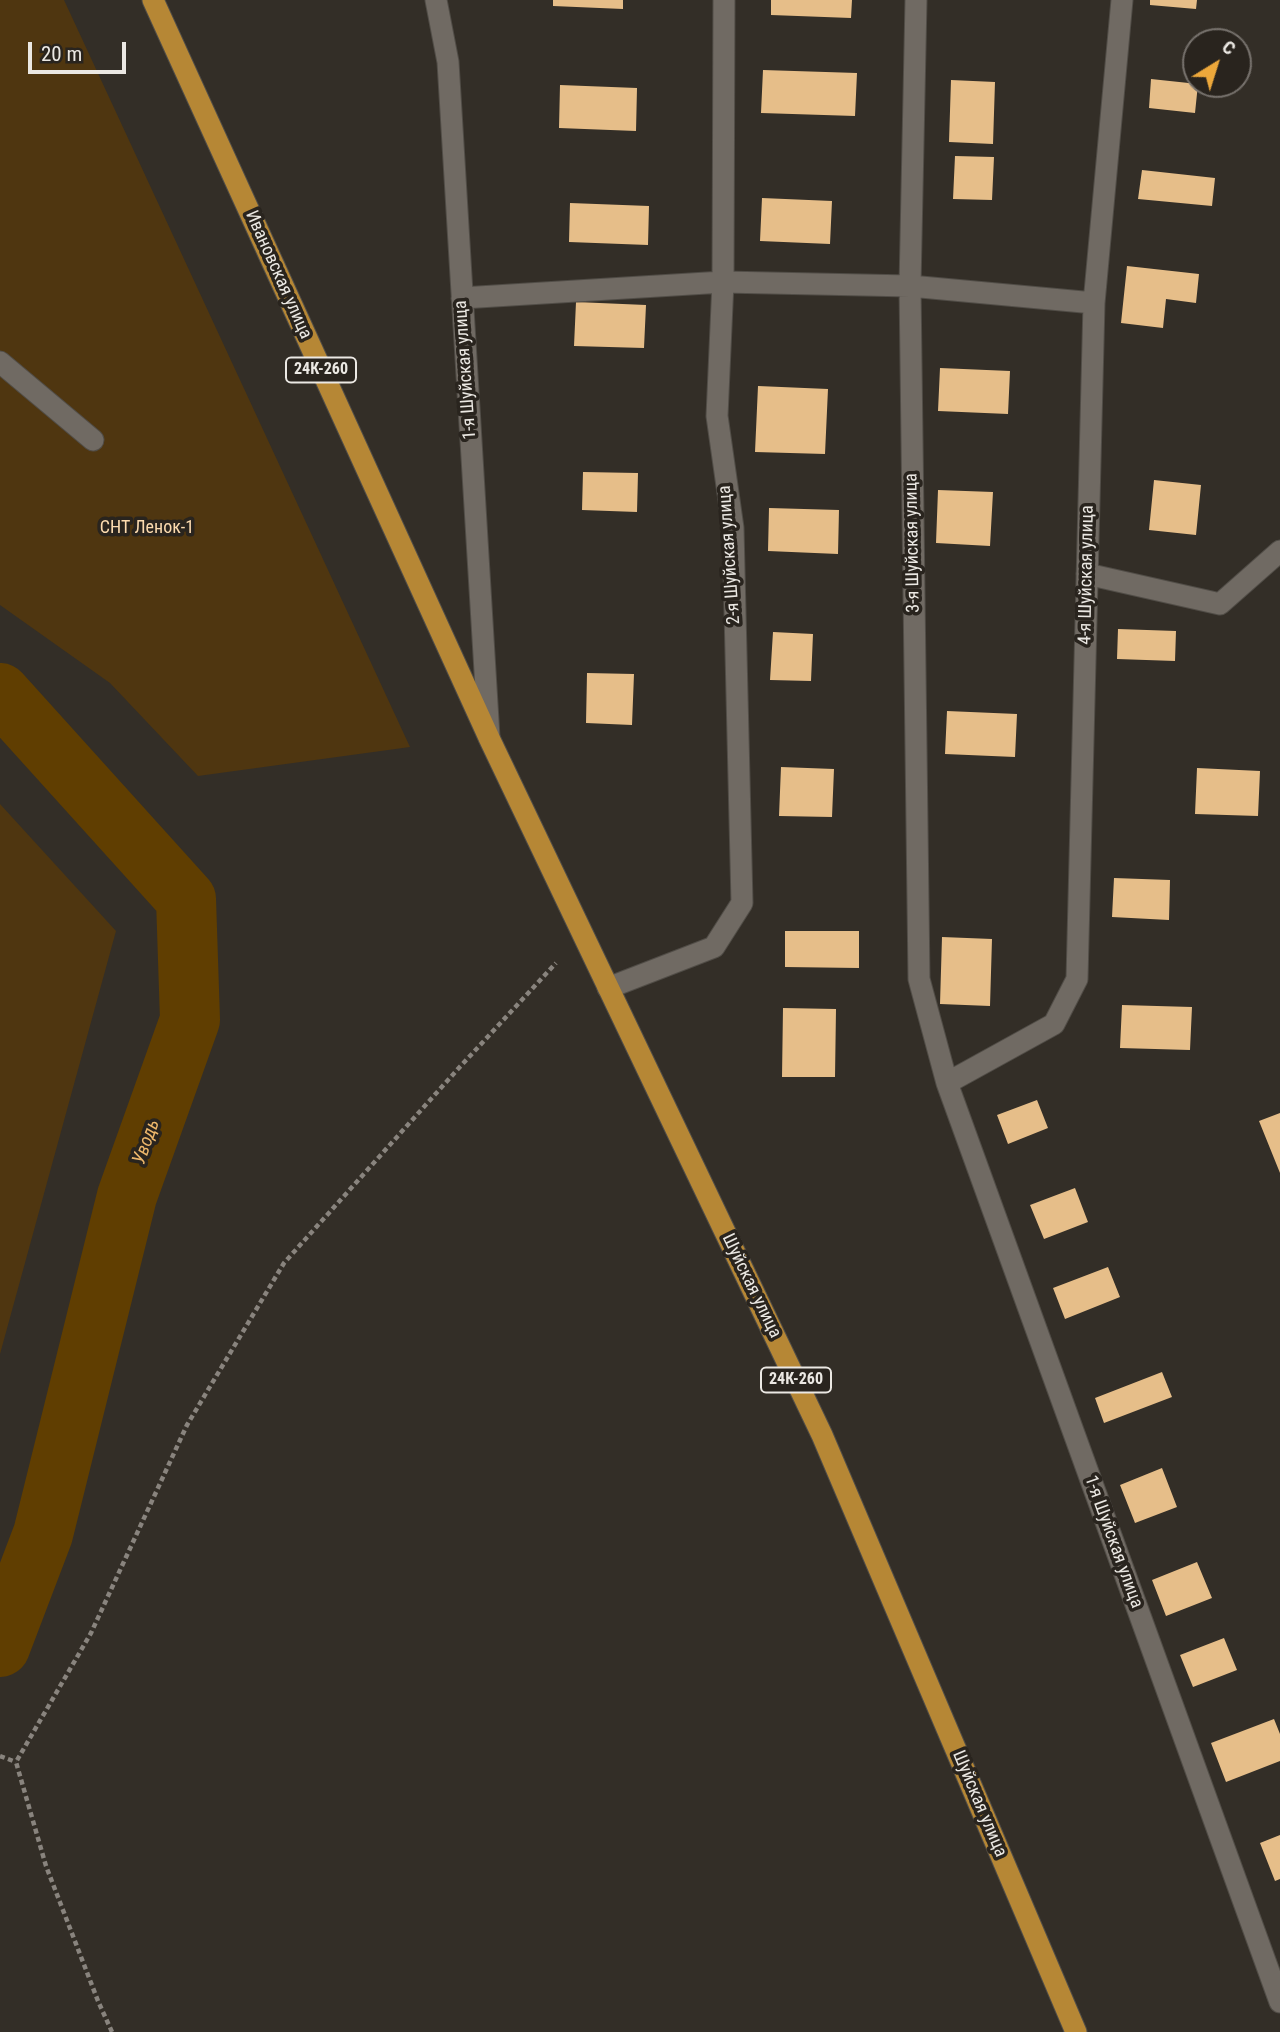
<!DOCTYPE html>
<meta charset="utf-8">
<style>
body{margin:0}
#map{position:relative;width:1280px;height:2032px;overflow:hidden;background:#332e27;font-family:"Roboto Condensed",sans-serif}
canvas{display:block}
.north{position:absolute;left:1182px;top:28px;width:70px;height:70px;box-sizing:border-box;background:#29241e;border:2px solid #77726d;border-radius:50%;rotate:38deg;font-size:19px;font-weight:700;line-height:28px;text-align:center;color:#ebe8e3}
.north::after{content:'';display:block;margin:auto;width:24px;height:32px;background:#eda83b;clip-path:polygon(50% 0,100% 100%,50% 72%,0 100%)}
.scale{position:absolute;left:28px;top:42px;width:98px;height:32px;box-sizing:border-box;border:4px solid #ebe8e3;border-top:0;padding-left:9px;font-size:21px;line-height:24px;white-space:nowrap;color:#ebe8e3;-webkit-text-stroke:5px #29241e;paint-order:stroke}
</style>
<div id="map">
<canvas width="1280" height="2032"></canvas>
<div class="north">С</div>
<div class="scale">20 m</div>
</div>
<script>
const g = document.querySelector('canvas').getContext('2d');
g.lineJoin = 'round';
function fill(path, color) { g.fillStyle = color; g.fill(path, 'evenodd'); }
const toPath = rows => new Path2D(rows.map(r => 'M' + r).join(''));
function stroke(path, color, width, dash) { g.strokeStyle = color; g.lineWidth = width; g.lineCap = dash ? 'butt' : 'round'; g.setLineDash(dash || []); g.stroke(path); }
function write(font, color, halo, rows, align = 'center') {
  g.font = font + ' "Roboto Condensed",sans-serif'; g.lineWidth = 7; g.setLineDash([]); g.textBaseline = 'middle'; g.strokeStyle = halo; g.fillStyle = color; for (const [text, x, y, turn = 0] of rows) {
    g.save(); g.translate(x, y); g.rotate((+turn || 0) * Math.PI / 180); g.textAlign = isNaN(turn) ? turn : align; if (halo) g.strokeText(text, 0, 0); g.fillText(text, 0, 0); g.restore();
  }
}
const green = toPath([
 [0,0,64,0,410,747,198,776,110,683,0,605],
 [0,804,116,931,0,1354]
]);
const river = toPath([
 [0,693,186,899,190,1020,127,1196,43,1534,0,1647]
]);
const building = toPath([
 [553,0,623,0,623,9,553,6],
 [771,0,852,0,851,18,771,15],
 [1150,0,1197,0,1196,9,1150,5],
 [763,70,857,73,855,116,761,113],
 [1151,79,1198,84,1195,113,1149,108],
 [951,80,995,82,993,144,949,142],
 [560,85,637,88,636,131,559,128],
 [955,156,994,157,992,200,953,199],
 [1142,170,1215,178,1212,206,1138,199],
 [762,198,832,201,830,244,760,241],
 [570,203,649,206,648,245,569,242],
 [1127,266,1199,274,1196,303,1166,299,1163,328,1121,323],
 [576,302,646,305,644,348,574,346],
 [940,368,1010,371,1008,414,938,411],
 [758,386,828,389,825,454,755,452],
 [583,472,638,473,637,512,582,510],
 [1154,480,1201,485,1196,535,1149,530],
 [938,490,993,492,990,546,936,543],
 [769,508,839,510,838,554,768,551],
 [1118,629,1176,631,1175,661,1117,659],
 [773,632,813,634,811,681,770,680],
 [587,673,634,674,632,725,586,723],
 [947,711,1017,714,1015,757,945,754],
 [781,767,834,769,832,817,779,816],
 [1197,768,1260,771,1258,816,1195,814],
 [1114,878,1170,880,1169,920,1112,917],
 [785,931,859,931,859,968,785,967],
 [942,937,992,939,990,1006,940,1004],
 [1122,1005,1192,1007,1190,1050,1120,1048],
 [783,1008,836,1009,835,1077,782,1077],
 [1037,1100,1048,1128,1008,1144,997,1115],
 [1280,1113,1280,1173,1259,1121],
 [1075,1188,1088,1222,1044,1239,1030,1205],
 [1108,1267,1120,1297,1065,1319,1053,1288],
 [1162,1372,1172,1397,1104,1423,1095,1398],
 [1162,1468,1177,1507,1135,1523,1120,1485],
 [1197,1562,1212,1598,1166,1616,1152,1580],
 [1224,1638,1237,1670,1193,1687,1180,1655],
 [1274,1719,1280,1734,1280,1761,1226,1782,1211,1743],
 [1280,1835,1280,1879,1275,1881,1260,1843]
]);
const path = toPath([
 [0,1756,16,1762],
 [112,2032,98,2001,46,1866,16,1762,91,1633,187,1425,284,1263,457,1070,556,963]
]);
const minor = toPath([
 [436,0,448,62,489,737],
 [916,0,910,286,919,979,947,1083,1280,2002],
 [462,298,723,282,910,286,1094,303],
 [0,362,93,440],
 [1087,574,1220,604,1280,551],
 [608,988,714,947,742,903,733,528,717,416,723,282,724,0],
 [947,1083,1054,1024,1077,979,1094,303,1122,0]
]);
const major = toPath([
 [153,0,490,740,822,1435,1076,2032]
]);
const shields = [
 [321,370,70],
 [796,1380,70]
];
const shieldNames = [
 ["24К-260",321,370],
 ["24К-260",796,1380]
];
const streetNames = [
 ["Ивановская улица",278,275,66],
 ["1-я Шуйская улица",466,370,-94],
 ["3-я Шуйская улица",913,543,-91],
 ["2-я Шуйская улица",730,555,-94],
 ["4-я Шуйская улица",1087,575,-89],
 ["Шуйская улица",751,1286,64],
 ["1-я Шуйская улица",1113,1542,70],
 ["Шуйская улица",979,1804,67]
];
const parkNames = [
 ["СНТ Ленок-1",147,528]
];
const waterNames = [
 ["Уводь",147,1142,-70]
];
fill(green, '#4f3610');
stroke(river, '#603e01', 60);
fill(building, '#e6be89');
stroke(minor, '#514d47', 23);
stroke(major, '#514d47', 23);
stroke(path, '#89847e', 4.5, [5, 3.5]);
stroke(minor, '#706a63', 21);
stroke(major, '#b68735', 21);
for (const [x, y, w] of shields) { const box = new Path2D(); box.roundRect(x - w / 2, y - 12.5, w, 25, 5); g.fillStyle = '#29241e'; g.fill(box); stroke(box, '#ebe8e3', 2); }
write('bold 16px', '#ebe8e3', null, shieldNames);
write('18px', '#ebe8e3', '#29241e', streetNames);
write('18px', '#fcdbaf', '#29241e', parkNames);
write('italic 19px', '#edb76b', '#29241e', waterNames);
</script>
